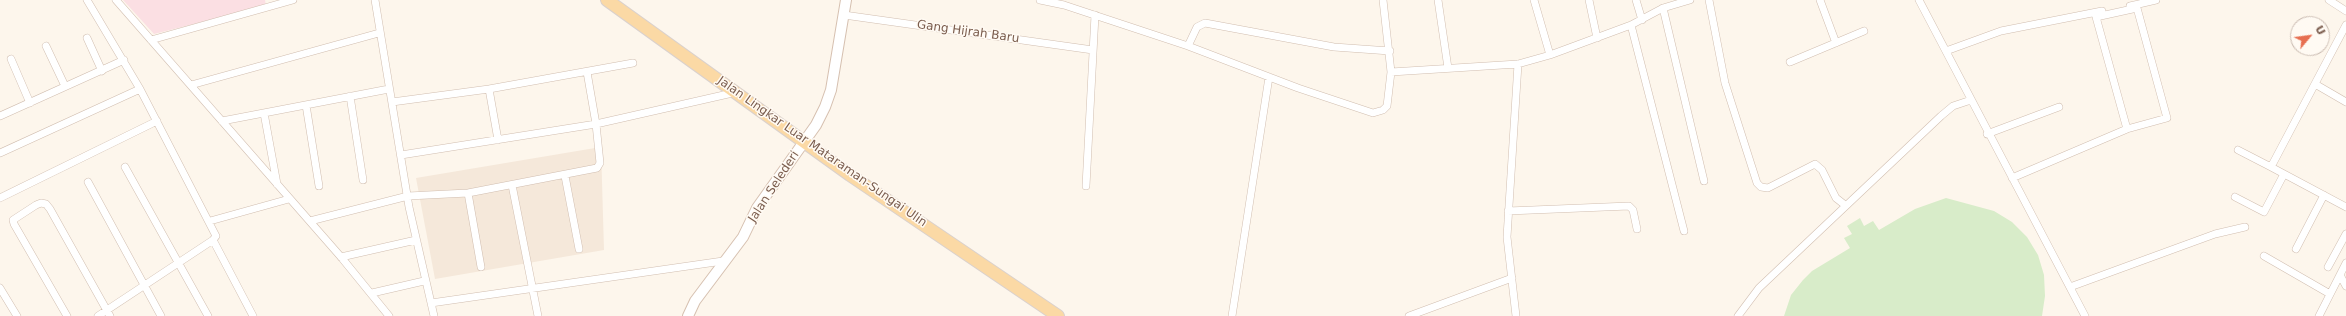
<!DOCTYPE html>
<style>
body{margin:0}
#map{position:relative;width:2346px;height:316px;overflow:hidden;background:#fdf6ec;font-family:"DejaVu Sans",sans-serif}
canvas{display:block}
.north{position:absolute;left:2290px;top:16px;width:40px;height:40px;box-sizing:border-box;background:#fffaf3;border:1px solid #cabbb1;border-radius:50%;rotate:61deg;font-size:11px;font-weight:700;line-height:16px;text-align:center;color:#7a5c4d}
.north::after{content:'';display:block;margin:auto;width:14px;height:18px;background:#e76f51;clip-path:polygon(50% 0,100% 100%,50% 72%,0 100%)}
</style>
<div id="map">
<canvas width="2346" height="316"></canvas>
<div class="north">U</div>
</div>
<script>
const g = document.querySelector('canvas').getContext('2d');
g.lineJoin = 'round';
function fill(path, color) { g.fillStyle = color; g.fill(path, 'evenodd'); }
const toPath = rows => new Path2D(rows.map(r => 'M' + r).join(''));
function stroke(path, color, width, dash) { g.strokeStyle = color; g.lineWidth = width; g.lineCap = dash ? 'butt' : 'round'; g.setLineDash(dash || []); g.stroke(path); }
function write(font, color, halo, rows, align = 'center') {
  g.font = font + ' "DejaVu Sans",sans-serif'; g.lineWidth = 3; g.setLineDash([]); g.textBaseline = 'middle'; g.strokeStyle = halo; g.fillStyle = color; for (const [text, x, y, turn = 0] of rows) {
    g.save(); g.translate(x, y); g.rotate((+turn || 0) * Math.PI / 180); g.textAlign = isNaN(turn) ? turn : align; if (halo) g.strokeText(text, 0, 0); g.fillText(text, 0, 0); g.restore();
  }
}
const residential = toPath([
 [601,147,604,250,435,279,416,178]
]);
const medical = toPath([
 [123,0,265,0,266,6,154,34]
]);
const green = toPath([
 [1946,198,1994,211,2012,222,2027,237,2038,255,2044,275,2045,296,2042,316,1784,316,1791,295,1803,280,1812,271,1850,248,1844,238,1852,234,1847,226,1860,218,1864,226,1873,221,1879,230,1915,209]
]);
const street = toPath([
 [87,0,140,89,216,236,213,240,98,316],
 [116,0,341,257,389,316],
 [375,0,409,207,434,316],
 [1040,0,1064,5,1188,46,1298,88,1373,113,1383,110,1387,106,1391,72,1383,0],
 [1438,0,1448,68],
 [1534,0,1550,55],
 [1589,0,1597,38],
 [1636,0,1642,20],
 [1709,0,1725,83,1757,183,1761,187,1768,188,1815,164,1822,170,1836,198,1845,205],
 [1820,0,1836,43],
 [1919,0,2085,316],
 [2329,0,2346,11],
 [2130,6,2156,0],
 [1663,8,1704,181],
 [844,15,1093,50],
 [1631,25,1684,231],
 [2346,25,2271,167,2346,207],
 [87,38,102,71],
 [151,40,293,0],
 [46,46,65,86],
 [1188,46,1197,27,1205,23,1334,47,1390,51],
 [1946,51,2001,31,2102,11],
 [11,59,30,103],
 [1790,62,1864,31],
 [1391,72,1518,64,1550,55,1631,25,1663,8,1690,0],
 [2315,84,2346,102],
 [191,85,379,33],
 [489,89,498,140],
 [350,96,363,180],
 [392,102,489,89,633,63],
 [306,105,319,186],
 [264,113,277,184],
 [0,116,124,60],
 [222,121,389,89],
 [1987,134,2059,107],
 [2238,150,2271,167],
 [0,153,140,89],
 [401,155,596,124,737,92],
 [125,167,208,316],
 [565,176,579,249],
 [2012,178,2127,129,2167,118,2137,8,2096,17,2127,129],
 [88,182,161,316],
 [512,185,538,316],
 [1086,186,1095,15],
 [468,193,481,267],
 [2235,197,2264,212,2284,174],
 [0,198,157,121],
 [1508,211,1629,206,1633,210,1637,229],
 [210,221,289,199],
 [310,221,408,196,468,193,597,168,600,163,596,124,587,72],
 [213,240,253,316],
 [2296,249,2324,195],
 [2264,256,2330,294],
 [341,257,416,240],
 [2328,267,2346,234],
 [2340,275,2346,286],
 [2070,287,2215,234,2245,227],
 [0,288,17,316],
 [372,293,424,281],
 [431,303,723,261],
 [67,316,14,224,13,220,36,205,41,203,46,204,50,209,110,316],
 [1232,316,1269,77],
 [1409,316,1512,278],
 [1516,316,1507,237,1518,64],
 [1738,316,1759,288,1941,116,1953,106,1971,100],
 [2319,316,2346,263]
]);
const secondary = toPath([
 [688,316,695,301,743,237,757,208,816,125,825,107,831,90,846,0]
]);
const primary = toPath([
 [607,0,850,175,1058,316]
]);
const streetNames = [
 ["Gang Hijrah Baru",968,32,8],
 ["Jalan Lingkar Luar Mataraman-Sungai Ulin",822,152,35],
 ["Jalan Selederi",774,187,-57]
];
fill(residential, '#f5e8da');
fill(medical, '#fbdfe3');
fill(green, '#d8ecc9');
stroke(street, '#d1beb0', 8);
stroke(secondary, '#d6c0b0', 12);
stroke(primary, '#dad1cd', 14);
stroke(street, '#fff', 7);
stroke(secondary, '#fff', 10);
stroke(primary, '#fbd9a5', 12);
write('12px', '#7a5c4d', '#fffaf3', streetNames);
</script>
